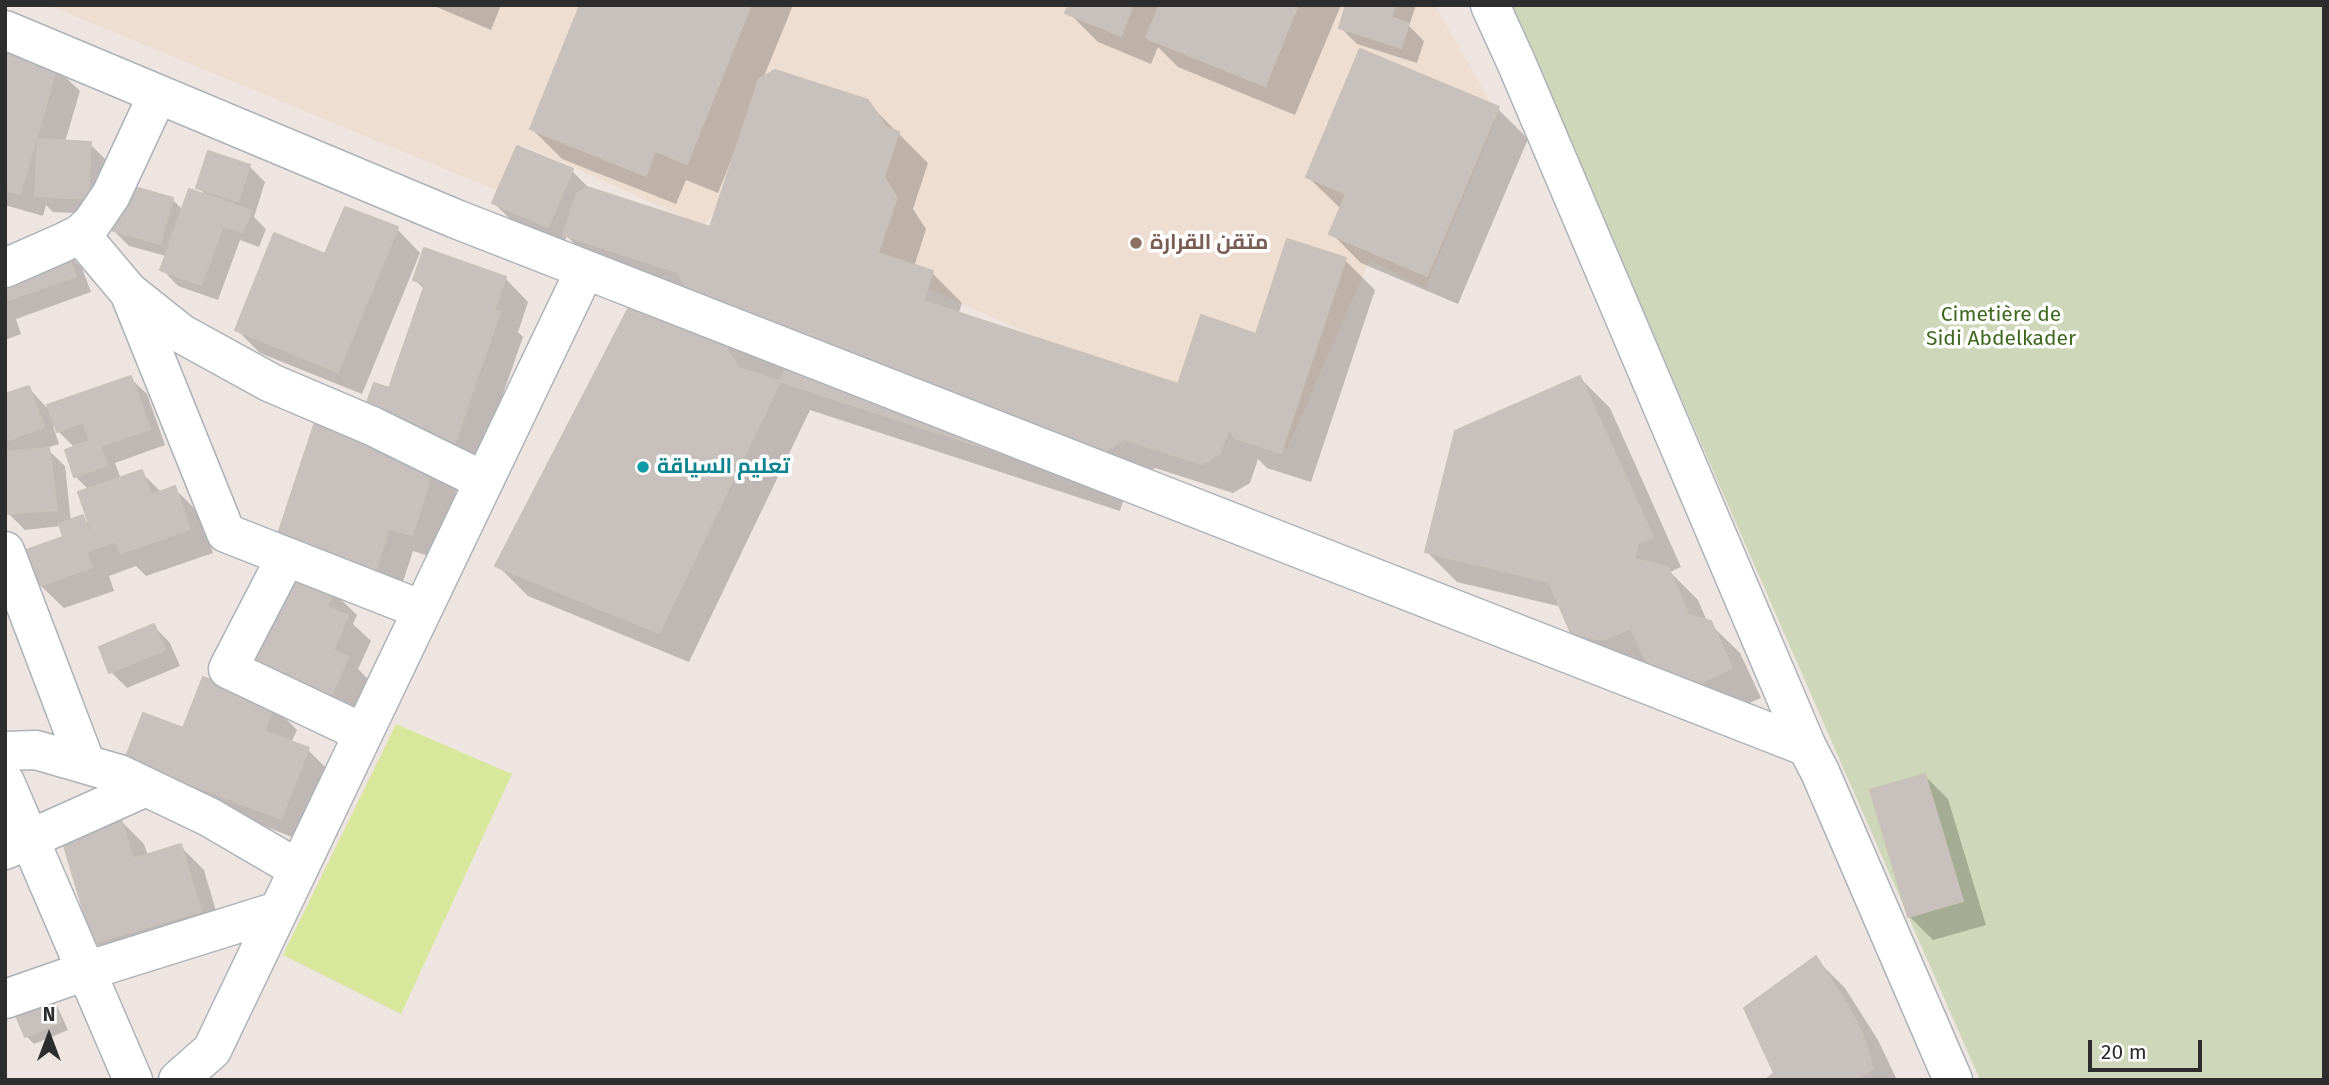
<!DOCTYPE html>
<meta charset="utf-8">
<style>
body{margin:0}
#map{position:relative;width:2329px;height:1085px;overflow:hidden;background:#eee5e1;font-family:"Fira Sans",sans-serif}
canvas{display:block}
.frame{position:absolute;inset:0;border:7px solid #2d2d2d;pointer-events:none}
.north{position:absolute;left:14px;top:1001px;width:70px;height:70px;-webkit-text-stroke:5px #fff;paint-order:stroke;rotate:0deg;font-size:19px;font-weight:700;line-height:28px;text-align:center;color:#2d2d2d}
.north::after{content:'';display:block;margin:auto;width:24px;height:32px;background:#2d2d2d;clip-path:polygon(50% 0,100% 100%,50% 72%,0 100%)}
.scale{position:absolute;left:2088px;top:1040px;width:114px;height:32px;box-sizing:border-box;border:4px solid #2d2d2d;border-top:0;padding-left:9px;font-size:21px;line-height:24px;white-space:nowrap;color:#2d2d2d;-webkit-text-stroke:5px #fff;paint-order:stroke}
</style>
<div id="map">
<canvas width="2329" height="1085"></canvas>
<div class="frame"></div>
<div class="north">N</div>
<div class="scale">20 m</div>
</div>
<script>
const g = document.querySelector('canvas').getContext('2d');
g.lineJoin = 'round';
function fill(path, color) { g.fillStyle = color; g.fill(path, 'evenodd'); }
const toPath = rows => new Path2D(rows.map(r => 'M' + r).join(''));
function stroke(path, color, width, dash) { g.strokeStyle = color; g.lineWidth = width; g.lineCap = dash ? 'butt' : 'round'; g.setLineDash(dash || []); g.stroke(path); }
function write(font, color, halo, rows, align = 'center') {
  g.font = font + ' "Fira Sans",Cairo,sans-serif'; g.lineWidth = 7; g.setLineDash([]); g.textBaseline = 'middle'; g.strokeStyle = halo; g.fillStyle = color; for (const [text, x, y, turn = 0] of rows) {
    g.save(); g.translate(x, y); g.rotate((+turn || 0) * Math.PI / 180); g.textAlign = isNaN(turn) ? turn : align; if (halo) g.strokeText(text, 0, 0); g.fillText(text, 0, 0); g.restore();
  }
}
const education = toPath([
 [48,5,1435,5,1498,115,1425,288,1370,260,1287,449,724,197,704,226,523,145,503,193]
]);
const cemetery = toPath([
 [1509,5,2324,5,2324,1080,1980,1080]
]);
const pitch = toPath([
 [396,724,512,774,401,1014,283,955]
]);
const shadow = toPath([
 [432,5,501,5,491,30],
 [582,5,793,5,763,79,867,102,928,163,913,209,926,229,914,267,932,273,962,303,958,315,1179,387,1257,336,1345,260,1375,290,1311,482,1267,468,1258,459,1250,483,1233,493,1155,468,1128,485,1120,511,810,410,689,662,528,596,498,566,728,348,595,265,567,236,564,242,510,219,494,203,572,171,588,187,587,189,712,230,736,154,734,153,718,193,686,180,676,204,562,159,532,129],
 [1069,5,1341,5,1295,115,1178,67,1158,47,1151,64,1098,42,1068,12],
 [1348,5,1416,5,1409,26,1424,41,1417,63,1357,44,1341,28],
 [5,66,56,68,80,91,65,142,90,144,106,160,104,214,53,212,46,205,43,216,5,205],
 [1498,109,1528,139,1458,304,1361,263,1331,233,1341,209,1308,177],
 [249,166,265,182,254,217,266,229,259,247,240,240,218,300,178,286,162,269,166,256,129,246,112,229,172,199,183,210,209,198,198,187],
 [397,229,420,253,362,394,260,353,237,330,326,256],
 [66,252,82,268,91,292,16,319,21,334,5,340,5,273],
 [505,278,528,302,518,332,523,337,478,465,390,434,390,390,425,290,415,280],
 [130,378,147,394,165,445,115,463,121,479,141,472,162,493,174,488,198,512,213,553,146,576,136,566,109,576,114,591,64,608,40,585,65,538,61,526,25,530,8,513,5,480,5,396,29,388,46,407],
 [53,426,75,448,67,451,76,477,89,490,92,528,82,517,71,522,65,466,46,448,59,444],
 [1580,378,1610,408,1681,567,1670,572,1698,600,1707,621,1740,653,1761,698,1732,711,1649,663,1634,669,1603,662,1573,632,1562,607,1457,582,1427,552],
 [316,424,458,486,435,558,413,551,398,597,277,542],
 [333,592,357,615,353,624,371,641,358,669,371,682,350,728,275,695],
 [154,626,170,643,180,666,127,688,111,672],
 [273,706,297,730,291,743,308,750,332,774,305,842,151,782,184,730],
 [1925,776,1948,799,1986,925,1933,940,1910,917,1872,791],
 [121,821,144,844,148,856,180,846,204,870,223,935,119,966,95,942],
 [1815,958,1845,988,1878,1040,1897,1080,1769,1080,1777,1074],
 [50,998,57,1006,68,1030,34,1044,26,1036]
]);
const building = toPath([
 [580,5,751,5,687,164,655,151,646,176,530,129,580,5],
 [1069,5,1133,5,1121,36,1065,13,1069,5],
 [1159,5,1298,5,1265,86,1146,38,1159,5],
 [1346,5,1395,5,1391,17,1409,24,1401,48,1339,28,1346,5],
 [1360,49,1499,107,1427,276,1329,234,1346,194,1306,177,1360,49],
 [8,51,57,66,20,194,5,190,5,60,8,51],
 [775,70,868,100,886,127,899,132,884,177,897,198,878,253,933,271,923,301,1178,384,1201,315,1256,334,1287,239,1346,258,1281,453,1235,438,1229,427,1220,453,1202,464,1124,439,1099,455,1090,482,739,368,677,272,563,235,577,194,587,187,710,227,759,79,775,70],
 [38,139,91,142,88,199,35,196,38,139],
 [517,146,573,169,548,227,492,203,517,146],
 [208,151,250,165,238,201,196,188,208,151],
 [124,184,173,198,160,244,111,230,124,184],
 [189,189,251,211,243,232,223,226,201,285,160,270,189,189],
 [345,207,398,227,338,372,235,330,274,233,325,254,345,207],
 [424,248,506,277,494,310,500,312,455,442,364,410,374,383,389,388,425,284,413,280,424,248],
 [66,250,76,276,5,301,5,271,66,250],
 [628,309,787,367,659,633,495,566,628,309],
 [131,376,150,429,100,446,107,465,74,477,65,450,90,441,83,422,57,432,47,405,131,376],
 [1580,376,1653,537,1638,543,1634,559,1668,567,1687,611,1686,614,1711,621,1732,668,1701,682,1650,670,1631,628,1603,640,1571,633,1549,582,1425,552,1455,431,1580,376],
 [29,386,44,427,5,441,5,394,29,386],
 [315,422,436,461,412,535,389,528,374,575,275,543,315,422],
 [49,448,57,510,7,514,5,452,49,448],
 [142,470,151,495,175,486,190,529,121,553,116,541,86,552,92,567,39,586,26,550,63,537,59,524,83,515,89,533,92,533,78,492,142,470],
 [293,572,334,590,327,607,348,616,333,650,348,657,327,705,249,672,293,572],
 [154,624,165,650,109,673,99,647,154,624],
 [203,677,274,705,264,731,309,748,281,819,125,759,143,713,183,728,203,677],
 [1925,774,1963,901,1908,917,1870,790,1925,774],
 [121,819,133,859,181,844,201,911,93,943,61,836,121,819],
 [1816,956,1849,1008,1863,1036,1873,1068,1857,1080,1766,1080,1774,1073,1744,1008,1816,956],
 [50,996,61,1022,25,1037,14,1011,50,996]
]);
const minor = toPath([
 [1490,5,1516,62,1807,747,1820,772,1953,1080],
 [5,30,456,219,1807,747],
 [80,234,128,291,182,334,271,383,372,426,484,481],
 [5,268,62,243,80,234,92,223,111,195,158,94],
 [129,292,226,533,422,610],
 [5,551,86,764],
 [286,557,228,669,363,733],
 [5,751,36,750,119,774,209,817,298,869],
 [5,782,133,1080],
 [5,850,146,787],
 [5,999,86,971,278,911],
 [178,1080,212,1050,585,270]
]);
const markers = [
 [1136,243,7,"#8d6e63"],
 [643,467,7,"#0f9aa8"]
];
const educationNames = [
 ["متقن القرارة",1150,243]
];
const parkNames = [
 ["Cimetière de",2001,315],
 ["Sidi Abdelkader",2001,339]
];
const cultureNames = [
 ["تعليم السياقة",657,467]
];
fill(education, '#eeded2');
fill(cemetery, '#ced7b9');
fill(pitch, '#d9e79d');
fill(shadow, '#0003');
fill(building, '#c7c0bc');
stroke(building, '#c9c0ba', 2);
stroke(minor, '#adb2b9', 41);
stroke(minor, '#fff', 38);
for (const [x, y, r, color] of markers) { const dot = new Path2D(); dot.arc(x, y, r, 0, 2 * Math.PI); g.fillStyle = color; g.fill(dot); stroke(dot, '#fff', 2.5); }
write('bold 21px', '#785e54', '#fff', educationNames, 'left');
write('21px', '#3f681f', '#fff', parkNames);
write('bold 21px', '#0d838f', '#fff', cultureNames, 'left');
</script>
